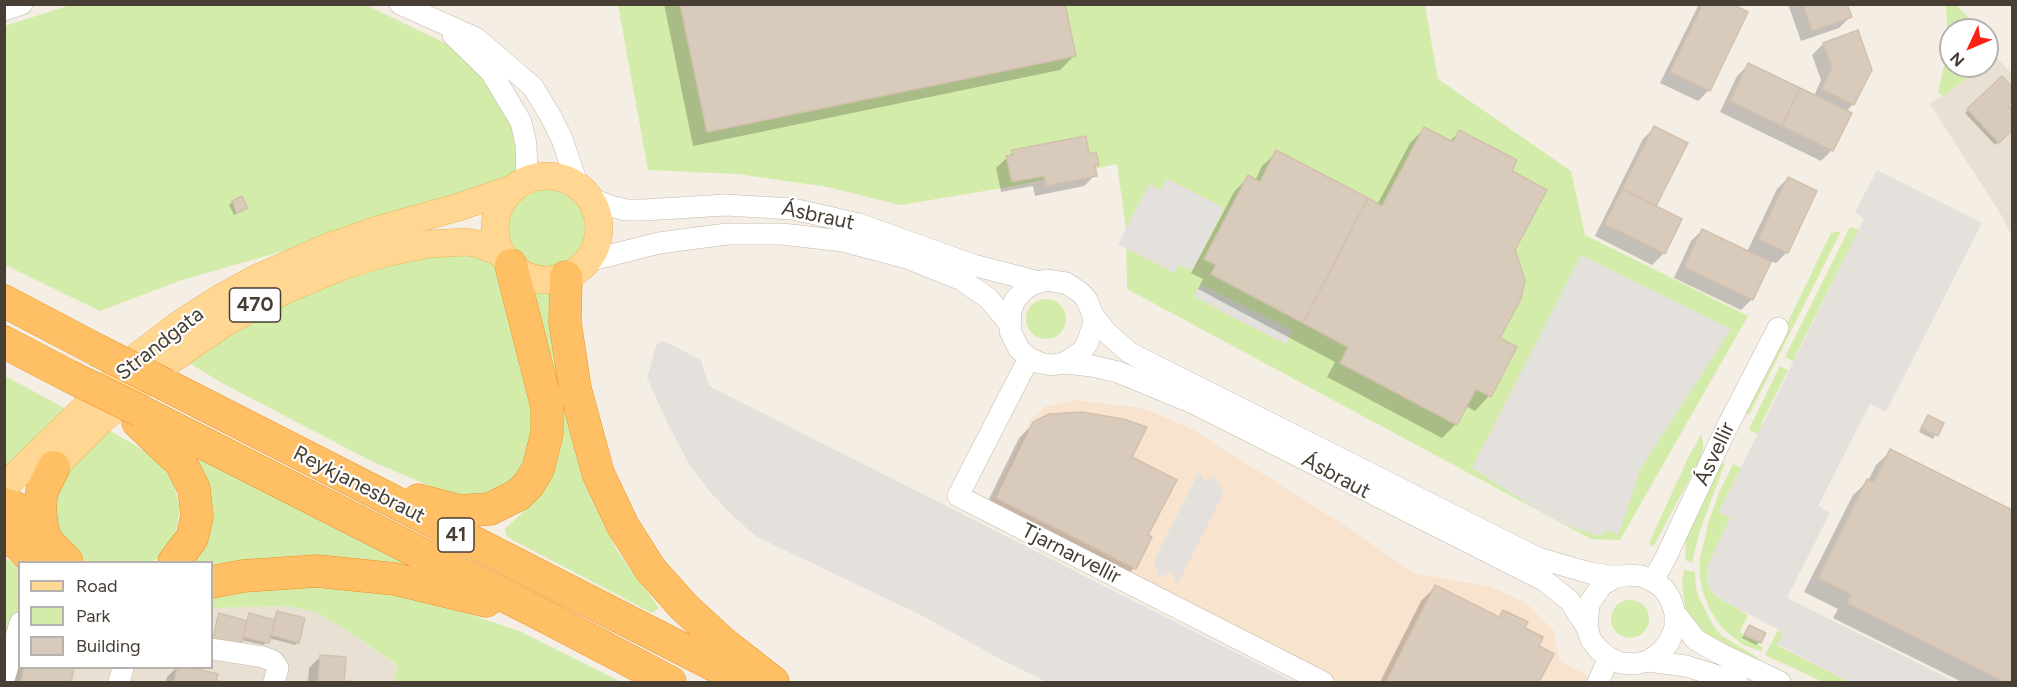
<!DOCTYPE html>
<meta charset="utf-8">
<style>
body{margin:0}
#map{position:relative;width:2017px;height:687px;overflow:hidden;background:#f4eee5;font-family:Figtree,sans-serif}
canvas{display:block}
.frame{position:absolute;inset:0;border:6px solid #473e34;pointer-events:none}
.legend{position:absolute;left:18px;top:561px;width:195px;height:108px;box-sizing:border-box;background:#fff;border:2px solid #b5b2ae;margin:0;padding:8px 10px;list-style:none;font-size:18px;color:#473e34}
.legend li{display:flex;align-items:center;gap:12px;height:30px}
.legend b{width:30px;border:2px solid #b5b2ae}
.north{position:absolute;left:1939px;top:18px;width:60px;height:60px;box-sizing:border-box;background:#fff;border:2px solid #b5b2ae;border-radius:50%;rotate:226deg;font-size:16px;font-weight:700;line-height:24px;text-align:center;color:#473e34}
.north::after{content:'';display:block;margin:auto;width:21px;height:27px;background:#ff2011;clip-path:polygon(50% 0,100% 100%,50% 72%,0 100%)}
</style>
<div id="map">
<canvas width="2017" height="687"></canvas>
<div class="frame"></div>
<ul class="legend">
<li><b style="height:8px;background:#ffd793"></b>Road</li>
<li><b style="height:16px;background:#d4ecaa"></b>Park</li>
<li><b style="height:16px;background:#d9cbbc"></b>Building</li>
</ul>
<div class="north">N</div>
</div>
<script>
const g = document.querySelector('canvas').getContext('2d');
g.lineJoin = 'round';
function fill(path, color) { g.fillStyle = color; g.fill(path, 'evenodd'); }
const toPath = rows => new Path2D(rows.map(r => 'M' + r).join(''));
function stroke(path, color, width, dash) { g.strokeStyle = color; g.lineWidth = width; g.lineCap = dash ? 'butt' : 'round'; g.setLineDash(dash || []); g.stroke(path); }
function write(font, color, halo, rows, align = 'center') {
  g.font = font + ' Figtree,sans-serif'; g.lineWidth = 4.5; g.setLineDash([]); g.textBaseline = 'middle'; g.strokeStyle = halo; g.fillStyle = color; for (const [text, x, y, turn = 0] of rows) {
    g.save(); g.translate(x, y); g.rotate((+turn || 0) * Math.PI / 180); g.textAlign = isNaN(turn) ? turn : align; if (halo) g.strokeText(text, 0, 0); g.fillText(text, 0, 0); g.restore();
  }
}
const residential = toPath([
 [1997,58,2010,72,2012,71,2012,237,2003,218,1930,104],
 [287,606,317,612,357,637,397,666,393,682,5,682,5,635,9,620,19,615,20,668,212,668,212,608]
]);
const commercial = toPath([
 [1075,400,1142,408,1190,428,1341,523,1414,573,1491,587,1525,602,1554,631,1559,660,1598,682,1339,682,990,505,1032,417,1047,406]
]);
const green = toPath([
 [71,5,366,5,443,42,468,59,501,97,520,138,521,165,514,180,502,188,179,281,100,311,5,265,4,26],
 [618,5,1425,5,1438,79,1571,171,1585,235,1748,316,1620,540,1591,539,1127,289,1126,228,1117,164,1009,187,900,205,828,187,737,174,648,170],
 [1946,5,1956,5,1981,30,1951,30,1951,66,1985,66,1942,96,1938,92,1948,49],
 '505 228a41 41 0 1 1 82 0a41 41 0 1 1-82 0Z',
 [1850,227,1863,231,1855,238,1795,356,1806,367,1785,357],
 [1841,231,1749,415,1744,412,1831,233],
 [469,252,493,263,497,270,537,423,521,471,504,487,483,498,445,492,375,463,222,383,186,361,297,295,419,256],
 [527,288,552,290,576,450,582,475,616,549,659,608,652,613,507,537,505,529,521,514,540,490],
 '1026 319a20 20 0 1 1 40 0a20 20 0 1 1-40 0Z',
 [1780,366,1788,370,1761,424,1760,434,1753,432,1749,429],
 [5,376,68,410,5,476],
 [105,428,147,452,173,480,180,509,174,541,157,559,150,562,88,562,66,548,51,513,66,467],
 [1701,434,1703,442,1703,450,1698,463,1653,547,1649,543,1688,458],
 [176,441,416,568,212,575,212,562,184,562],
 [1725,463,1699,533,1692,563,1685,560,1686,540,1693,517,1720,464],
 [1733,464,1755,475,1738,473,1719,512,1731,517,1708,565,1707,578,1710,589,1716,596,1748,615,1740,632,1759,642,1758,645,1763,647,1761,651,1743,645,1721,627,1710,610,1703,592,1700,577,1700,559,1709,520,1719,493],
 [5,558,20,567,19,615,9,620,5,635],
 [1684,570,1695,572,1696,588,1699,598,1714,627,1722,636,1757,657,1754,663,1711,643,1686,614,1682,583],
 [361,585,469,614,519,631,621,682,393,682,397,665,357,637,317,612,287,606,212,608,212,592,230,588],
 '1611 619a19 19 0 1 1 38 0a19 19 0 1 1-38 0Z',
 [1778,630,1783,633,1777,645,1850,682,1823,682,1765,655]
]);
const parking = toPath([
 [1877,170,1982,223,1886,412,1870,404,1818,506,1830,513,1787,598,1956,682,1850,682,1777,644,1783,632,1721,600,1710,589,1707,578,1708,565,1730,518,1719,512,1864,219,1855,212],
 [1167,179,1224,208,1192,271,1179,265,1174,273,1118,244,1149,184,1161,190],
 [1581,255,1731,329,1641,468,1618,535,1608,530,1600,536,1571,527,1540,511,1472,468],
 [1200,284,1292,331,1286,344,1194,297],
 [664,341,701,360,709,386,1294,682,1047,682,998,658,925,617,757,537,735,518,712,494,690,466,667,422,647,378,656,346,660,342],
 [1199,472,1205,482,1215,477,1224,493,1177,585,1172,572,1159,577,1154,561]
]);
const shadow = toPath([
 [664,4,1064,4,1074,56,1060,70,693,146],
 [1699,4,1728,4,1709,90,1698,101,1660,83],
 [1788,4,1846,4,1850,17,1839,28,1801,41],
 [1823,44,1853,104,1846,112,1832,150,1821,161,1720,112,1737,76,1748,65,1814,96,1821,80,1812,55],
 [2002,79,2012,90,2012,99,2006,105,2012,112,2012,129,1995,145,1965,113],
 [1654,128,1686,144,1654,207,1680,220,1663,254,1652,265,1595,236,1643,139],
 [1424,129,1449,142,1459,132,1510,172,1513,250,1498,339,1515,348,1489,396,1475,411,1466,406,1456,424,1442,438,1327,377,1335,362,1198,289,1203,279,1191,273,1234,192,1248,177,1255,181,1262,166,1277,152,1377,205,1410,143],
 [1013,152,1088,155,1097,165,1094,168,1095,175,1084,186,1035,196,1033,186,1001,192,996,168],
 [1788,178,1787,252,1776,263,1770,261,1752,299,1741,310,1674,278,1691,241,1702,230,1747,252,1777,189],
 [232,202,246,208,234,215,229,205],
 [1925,420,1942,424,1933,439,1919,432],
 [1034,423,1130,458,1146,536,1150,538,1134,568,1120,583,982,513,1019,438],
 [1891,451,2012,512,2012,682,1962,682,1833,618,1838,609,1804,592,1853,495,1868,481,1876,465],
 [1435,587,1497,618,1503,611,1523,629,1537,647,1552,655,1538,682,1380,682,1421,601],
 [277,613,298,642,295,645,269,638,264,645,241,640,212,642,217,618,220,615,245,622,250,615,273,621],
 [1749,626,1760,642,1756,645,1742,638],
 [320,657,344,659,342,682,308,682,309,668],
 [20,659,20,668,73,668,69,682,13,682],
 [176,668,186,668,216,675,214,682,166,682,167,677]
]);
const building = toPath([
 [680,4,1065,4,1076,56,707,132,680,4],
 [1703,4,1732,4,1748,12,1710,91,1670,72,1703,4],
 [1803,4,1847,4,1852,17,1812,31,1803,4],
 [1858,30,1872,70,1854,105,1822,89,1832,68,1823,43,1858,30],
 [1748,63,1800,88,1782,126,1730,101,1748,63],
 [2002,76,2012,87,2012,101,2008,105,2012,110,2012,130,1999,143,1967,109,2002,76],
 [1800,88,1852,113,1833,151,1782,126,1800,88],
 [1654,126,1688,143,1656,206,1622,189,1654,126],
 [1424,127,1453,142,1459,130,1517,160,1512,171,1547,190,1515,250,1525,280,1521,299,1500,338,1517,347,1491,397,1476,389,1457,425,1340,363,1348,347,1303,323,1368,198,1382,206,1424,127],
 [1086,136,1089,154,1096,152,1099,165,1095,166,1097,176,1046,186,1044,176,1012,182,1006,156,1013,155,1012,150,1086,136],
 [1276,150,1368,198,1303,323,1211,274,1216,265,1204,259,1248,175,1260,182,1276,150],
 [1788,177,1817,191,1788,253,1758,239,1788,177],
 [1622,189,1682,219,1665,254,1605,224,1622,189],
 [242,196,248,208,237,213,232,201,242,196],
 [1702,229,1771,262,1753,300,1684,267,1702,229],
 [1082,412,1123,419,1147,427,1132,457,1177,480,1148,535,1152,537,1136,569,996,498,1033,422,1049,414,1082,412],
 [1928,415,1944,423,1938,436,1921,428,1928,415],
 [1890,449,2012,510,2012,682,2004,682,1847,603,1851,595,1818,578,1867,479,1874,482,1890,449],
 [1435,585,1499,617,1503,610,1528,622,1525,628,1543,637,1539,646,1554,654,1539,682,1386,682,1435,585],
 [277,611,305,618,299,643,271,635,277,611],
 [219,613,247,621,241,646,213,638,219,613],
 [249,613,275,620,269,643,243,637,249,613],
 [1749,625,1766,633,1761,643,1744,635,1749,625],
 [320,655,346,657,344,681,361,682,318,682,320,655],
 [24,668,74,668,71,682,21,682,24,668],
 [177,668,193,668,218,674,216,682,174,682,177,668]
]);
const minor = toPath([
 [400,4,476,38,533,87,550,115,562,139,578,186],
 [4,10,22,4],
 [453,35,491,72,521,122,526,144,527,180],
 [590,198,610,206,626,210,644,210,726,205,793,209,859,224,973,265,1039,282],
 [588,261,659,243,727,234,782,234,843,241,907,258,962,280,988,298,1009,323],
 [1093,315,1093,325,1087,344,1081,352,1064,363,1052,365,1040,363,1029,358,1019,349,1010,331,1011,311,1015,300,1024,290,1031,285,1046,280,1066,283,1081,293,1087,300,1093,315,1106,332,1130,353,1538,558,1590,573,1616,577],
 [1029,358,958,496,1323,682],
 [1064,363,1092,366,1118,372,1193,403,1545,581,1570,601,1587,628],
 [1653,581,1666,557,1726,429,1778,328],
 [1675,613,1675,628,1669,642,1660,653,1648,661,1635,664,1621,663,1609,658,1599,650,1591,640,1587,628,1589,604,1602,585,1616,577,1629,575,1641,576,1653,581,1664,589,1671,600,1675,613,1696,640,1719,653,1780,682],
 [212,649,263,657,273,661,278,668,274,682],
 [1648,661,1686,666,1737,682],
 [5,676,20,623],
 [119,682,123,668],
 [1598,682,1609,658]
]);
const major = toPath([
 '495 228a52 52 0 1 1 104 0a52 52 0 1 1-104 0Z',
 [40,481,99,422,171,360,221,325,287,289,343,266,385,253,428,244,466,242,479,244,502,253],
 [4,487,138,356,177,326,219,299,257,278,328,247,384,228,459,207,514,188]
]);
const highway = toPath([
 [566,277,565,322,575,388,598,473,623,526,651,570,684,607,723,643,773,682],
 [4,301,97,350],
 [4,342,69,376],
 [166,385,747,682],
 [140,411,548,618,670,682],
 [138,422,181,463,194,489,197,516,192,538,174,562],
 [418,500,459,511,490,509,518,495,529,484,538,469,547,433,547,407,511,265],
 [4,504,14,507,67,562],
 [4,531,36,562],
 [47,544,42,526,40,507,42,491,54,467],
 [212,582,243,576,317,571,395,579,486,601]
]);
const highwayBridge = toPath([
 [97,350,166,385],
 [69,376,140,411]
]);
const shields = [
 [255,305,51],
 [456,535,36]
];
const shieldNames = [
 ["470",255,305],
 ["41",456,535]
];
const streetNames = [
 ["Ásbraut",818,216,12],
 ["Strandgata",160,344,-38],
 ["Ásvellir",1715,454,-65],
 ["Ásbraut",1336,476,28],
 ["Reykjanesbraut",359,485,27],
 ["Tjarnarvellir",1071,554,27]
];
fill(residential, '#e8e0d2');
fill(commercial, '#f8e3ce');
fill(green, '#d4ecaa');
fill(parking, '#e4e1dd');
fill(shadow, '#0003');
fill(building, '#d9cbbc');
stroke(building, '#d2c0ac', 1.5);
stroke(minor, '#c3b8aa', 22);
stroke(major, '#edb459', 28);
stroke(highway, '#ea9329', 33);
stroke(minor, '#fff', 21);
stroke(major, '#ffd793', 27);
stroke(highway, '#ffbf65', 32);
stroke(highwayBridge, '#ea9329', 33, []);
stroke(highwayBridge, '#ffbf65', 32);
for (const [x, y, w] of shields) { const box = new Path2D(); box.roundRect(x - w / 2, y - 17, w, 34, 4.5); g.fillStyle = '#fff'; g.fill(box); stroke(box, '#473e34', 1.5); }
write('bold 20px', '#473e34', null, shieldNames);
write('21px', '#473e34', '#fff', streetNames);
</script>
